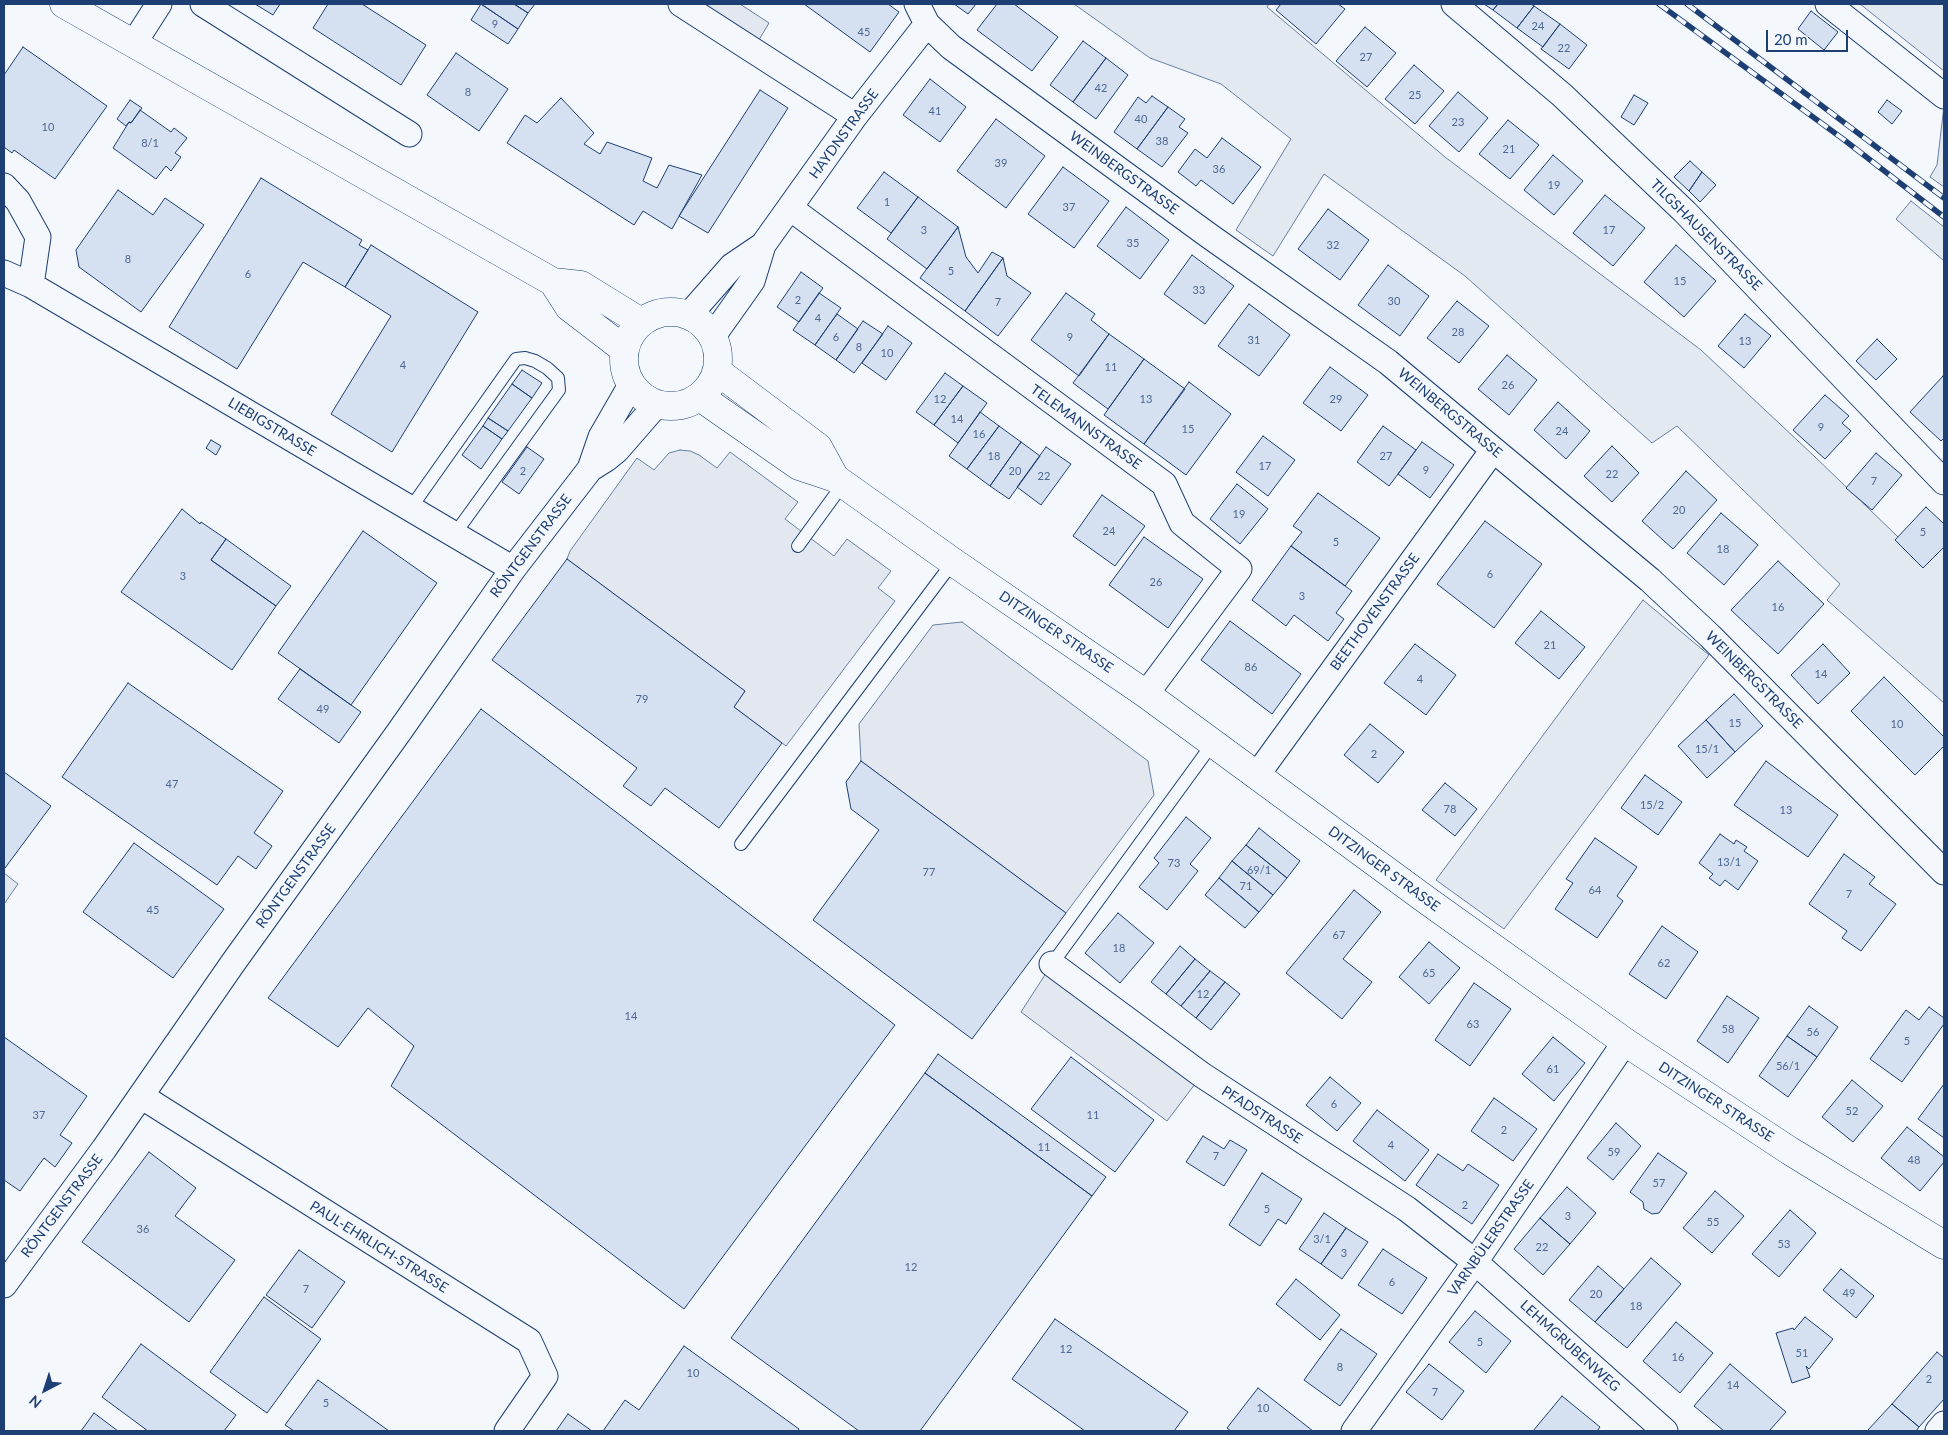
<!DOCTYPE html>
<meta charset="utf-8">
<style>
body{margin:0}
#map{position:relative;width:1948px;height:1435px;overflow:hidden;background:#f4f7fb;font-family:Lato,sans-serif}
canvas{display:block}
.frame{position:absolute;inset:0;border:5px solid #1d3f73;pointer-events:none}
.north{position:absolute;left:20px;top:1365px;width:50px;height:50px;-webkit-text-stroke:4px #f4f7fb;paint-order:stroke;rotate:220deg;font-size:14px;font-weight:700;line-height:20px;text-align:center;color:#1d3f73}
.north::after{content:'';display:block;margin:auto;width:18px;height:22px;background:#1d3f73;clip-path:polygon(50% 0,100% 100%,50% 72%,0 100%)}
.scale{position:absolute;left:1766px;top:30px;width:82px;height:22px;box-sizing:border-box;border:2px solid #1d3f73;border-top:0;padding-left:6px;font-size:15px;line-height:18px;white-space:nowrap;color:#1d3f73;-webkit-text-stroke:4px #f4f7fb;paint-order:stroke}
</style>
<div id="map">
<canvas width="1948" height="1435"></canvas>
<div class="frame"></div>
<div class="north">N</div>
<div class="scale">20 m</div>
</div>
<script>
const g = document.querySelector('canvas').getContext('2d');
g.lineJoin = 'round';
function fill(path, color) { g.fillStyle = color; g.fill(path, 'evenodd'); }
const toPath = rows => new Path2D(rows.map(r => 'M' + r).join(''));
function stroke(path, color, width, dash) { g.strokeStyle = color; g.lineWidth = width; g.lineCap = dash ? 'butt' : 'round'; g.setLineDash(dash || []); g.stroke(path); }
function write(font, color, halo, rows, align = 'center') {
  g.font = font + ' Lato,sans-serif'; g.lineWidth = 4; g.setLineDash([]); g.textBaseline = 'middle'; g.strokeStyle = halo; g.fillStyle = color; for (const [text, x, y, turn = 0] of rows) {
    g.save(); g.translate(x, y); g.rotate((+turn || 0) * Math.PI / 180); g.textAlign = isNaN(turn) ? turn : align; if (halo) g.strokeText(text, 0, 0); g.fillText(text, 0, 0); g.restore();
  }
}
const green = toPath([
 [1074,4,1269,4,1267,7,1445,157,1701,350,1813,455,1923,561,1944,544,1944,703,1827,600,1840,584,1677,426,1652,443,1465,276,1324,174,1273,256,1236,230,1291,139,1221,84,1150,58,1074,4],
 [1860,4,1944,4,1944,71,1860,4],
 [1944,106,1944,187,1930,177,1937,165,1944,106],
 [1911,201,1944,227,1944,261,1896,219,1911,201],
 [1643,600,1709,655,1504,929,1436,880,1643,600],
 [4,873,18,884,4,904,4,873]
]);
const parking = toPath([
 [693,4,740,4,769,23,756,45,693,4],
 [680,450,690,451,699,455,717,468,730,452,798,502,785,519,834,556,847,539,891,571,878,588,895,601,786,746,734,707,745,691,567,559,570,551,637,458,654,470,669,453,680,450],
 [962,622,1148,761,1154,795,1066,913,861,761,859,724,933,625,962,622],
 [1052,964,1195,1084,1167,1121,1021,1012,1052,964]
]);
const building = toPath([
 [255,4,280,4,273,15,255,4],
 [328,4,362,4,426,45,401,85,313,28,328,4],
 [481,4,518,29,508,44,471,20,481,4],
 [481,4,514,4,528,13,518,29,481,4],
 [514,4,535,4,528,13,514,4],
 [804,4,888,4,899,12,870,52,804,4],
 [954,4,976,4,968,14,954,4],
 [997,4,1014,4,1058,37,1032,71,977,30,997,4],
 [1281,4,1338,4,1345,9,1316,44,1276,10,1281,4],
 [1484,4,1498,4,1493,10,1484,4],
 [1498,4,1531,4,1534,6,1517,28,1493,10,1498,4],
 [1534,6,1560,24,1543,47,1517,28,1534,6],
 [1811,11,1838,32,1824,50,1798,29,1811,11],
 [1560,24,1587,45,1569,69,1541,49,1560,24],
 [1365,27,1396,53,1367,87,1336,61,1365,27],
 [1083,41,1106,58,1073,102,1050,85,1083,41],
 [23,47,107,106,55,179,14,150,12,153,4,147,4,75,23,47],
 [456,53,508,89,479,131,427,95,456,53],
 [1106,58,1128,75,1096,119,1073,102,1106,58],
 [1414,65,1444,91,1415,124,1385,99,1414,65],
 [930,79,966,107,940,142,903,115,930,79],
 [760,90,788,108,708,233,679,216,760,90],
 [1458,92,1488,118,1459,152,1429,126,1458,92],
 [1634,95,1648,103,1634,125,1621,117,1634,95],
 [1152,96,1168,107,1137,149,1114,132,1138,97,1146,103,1152,96],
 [561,98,594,133,584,144,600,154,607,142,652,158,643,181,657,188,669,165,702,175,672,229,643,211,634,225,507,143,525,115,537,123,561,98],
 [130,100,142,108,131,123,129,122,126,126,117,119,130,100],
 [1887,100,1902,111,1892,124,1878,112,1887,100],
 [1168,107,1185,119,1179,127,1188,133,1162,167,1137,149,1168,107],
 [140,110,171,132,174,128,187,138,175,153,181,157,171,171,166,166,156,179,113,148,129,122,131,123,140,110],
 [996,119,1045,156,1006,208,957,171,996,119],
 [1508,120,1539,145,1510,179,1479,154,1508,120],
 [1222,138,1261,167,1233,204,1201,180,1196,186,1178,172,1195,149,1207,158,1222,138],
 [1553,155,1583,181,1554,215,1524,190,1553,155],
 [1690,161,1702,172,1689,191,1674,177,1690,161],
 [1063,167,1109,201,1074,248,1028,214,1063,167],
 [884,172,918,197,891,233,857,208,884,172],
 [1702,172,1716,185,1700,202,1689,191,1702,172],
 [261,178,362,240,359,245,368,250,345,287,303,262,237,369,169,327,261,178],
 [118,190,153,215,165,198,204,225,141,312,79,267,76,250,118,190],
 [1605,195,1645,228,1613,266,1573,233,1605,195],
 [918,197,958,227,927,269,887,239,918,197],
 [1126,207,1169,240,1140,279,1097,246,1126,207],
 [1328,209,1369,240,1340,280,1298,249,1328,209],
 [958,227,966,257,978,273,992,252,1003,258,965,311,920,278,958,227],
 [371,245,478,312,392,452,331,414,391,316,345,287,371,245],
 [1676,245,1716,281,1684,317,1644,282,1676,245],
 [1192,255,1234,286,1205,324,1164,294,1192,255],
 [1003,258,1007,276,1031,293,998,336,965,311,1003,258],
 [1388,265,1429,296,1400,336,1358,305,1388,265],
 [801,272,823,288,799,322,777,307,801,272],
 [819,293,841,308,815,345,793,330,819,293],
 [1066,293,1095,314,1091,320,1109,334,1079,376,1031,340,1066,293],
 [1457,301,1489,326,1459,363,1427,338,1457,301],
 [1249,304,1290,335,1259,376,1218,346,1249,304],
 [837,314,858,329,836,360,815,345,837,314],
 [1745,314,1771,336,1744,368,1718,346,1745,314],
 [863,321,883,334,854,373,836,360,863,321],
 [888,326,912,343,886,380,862,363,888,326],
 [1109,334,1144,359,1108,409,1073,383,1109,334],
 [1877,339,1897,359,1876,380,1856,361,1877,339],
 [1507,355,1537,380,1509,415,1478,389,1507,355],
 [1144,359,1185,389,1144,444,1104,415,1144,359],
 [1330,367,1368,395,1341,431,1303,403,1330,367],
 [522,370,542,383,532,398,512,384,522,370],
 [945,373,963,386,934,425,916,412,945,373],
 [1943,376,1944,377,1944,438,1941,441,1910,412,1943,376],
 [1189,382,1231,414,1186,475,1144,444,1189,382],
 [512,384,532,398,508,431,488,418,512,384],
 [963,386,987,403,958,443,934,425,963,386],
 [1825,395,1849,416,1842,423,1851,431,1825,459,1793,430,1825,395],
 [1558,402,1590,431,1566,459,1534,430,1558,402],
 [980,412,999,426,967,469,949,456,980,412],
 [488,418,508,431,502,439,483,426,488,418],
 [483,426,502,439,481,469,462,455,483,426],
 [999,426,1021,442,990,486,967,469,999,426],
 [1383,426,1416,450,1389,486,1357,462,1383,426],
 [1263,436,1295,460,1268,496,1236,472,1263,436],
 [211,440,221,446,216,455,206,448,211,440],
 [1021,442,1040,456,1009,499,990,486,1021,442],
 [1422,442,1454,465,1430,498,1398,474,1422,442],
 [1612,446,1639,473,1612,502,1584,476,1612,446],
 [527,447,544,459,519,494,502,482,527,447],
 [1046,447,1071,464,1041,505,1017,487,1046,447],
 [1876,453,1902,475,1872,510,1846,488,1876,453],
 [1686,471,1717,500,1673,549,1642,521,1686,471],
 [1237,484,1268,509,1240,544,1210,519,1237,484],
 [1318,493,1380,538,1345,586,1291,546,1302,532,1293,526,1318,493],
 [1102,495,1145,526,1115,566,1073,536,1102,495],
 [1926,507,1944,524,1944,547,1923,568,1895,540,1926,507],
 [182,509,200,524,201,522,226,539,211,560,276,606,232,670,121,592,182,509],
 [1721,513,1758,545,1724,585,1687,553,1721,513],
 [1485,521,1542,564,1494,628,1437,584,1485,521],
 [363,531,437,583,351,705,278,653,363,531],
 [1144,537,1203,579,1168,628,1109,585,1144,537],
 [226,539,291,586,276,606,211,560,226,539],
 [1291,546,1352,591,1336,613,1344,619,1328,641,1294,615,1286,626,1252,600,1291,546],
 [567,559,745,691,734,707,782,743,719,828,665,788,651,806,623,786,637,768,492,660,567,559],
 [1778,561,1824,604,1778,654,1731,610,1778,561],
 [1541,611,1585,647,1559,679,1515,643,1541,611],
 [1230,621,1301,674,1272,714,1201,660,1230,621],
 [1415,644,1456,675,1426,715,1384,683,1415,644],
 [1823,644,1850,673,1818,704,1791,675,1823,644],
 [300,669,361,712,339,743,278,699,300,669],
 [1884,677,1944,737,1944,746,1915,775,1851,711,1884,677],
 [128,683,283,791,254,833,272,846,256,869,238,856,217,885,62,777,128,683],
 [1734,694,1763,726,1735,752,1706,720,1734,694],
 [481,709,895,1025,684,1309,391,1086,414,1046,368,1008,338,1047,268,998,481,709],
 [1706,720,1735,752,1707,778,1678,746,1706,720],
 [1370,724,1404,752,1378,783,1344,755,1370,724],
 [861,761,1066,913,972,1039,813,920,879,830,851,809,846,782,861,761],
 [1766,761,1838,815,1808,857,1734,805,1766,761],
 [4,772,51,806,5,868,4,867,4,772],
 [1645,775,1682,802,1658,835,1621,808,1645,775],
 [1445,783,1477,809,1455,836,1422,810,1445,783],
 [1186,817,1211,838,1190,864,1198,871,1167,910,1139,887,1159,863,1154,858,1186,817],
 [1259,828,1300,861,1287,878,1246,845,1259,828],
 [1720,834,1734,844,1736,840,1747,847,1744,851,1758,861,1738,890,1725,880,1720,886,1709,878,1713,874,1699,863,1720,834],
 [1595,838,1637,867,1617,896,1623,901,1597,938,1555,909,1573,883,1566,879,1595,838],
 [134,843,224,909,173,978,83,912,134,843],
 [1246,845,1287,878,1273,895,1232,861,1246,845],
 [1844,854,1875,877,1869,884,1896,904,1861,951,1842,938,1847,931,1809,904,1844,854],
 [1232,861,1273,895,1259,912,1219,878,1232,861],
 [1219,878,1259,912,1245,928,1205,895,1219,878],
 [1354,890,1381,912,1343,959,1372,982,1342,1019,1286,973,1354,890],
 [1118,913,1154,943,1120,983,1085,953,1118,913],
 [1662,926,1698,952,1666,999,1629,974,1662,926],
 [1429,942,1460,968,1429,1004,1399,977,1429,942],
 [1180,946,1195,959,1166,994,1151,982,1180,946],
 [1195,959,1210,971,1181,1006,1166,994,1195,959],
 [1210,971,1225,982,1196,1018,1181,1006,1210,971],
 [1225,982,1240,994,1211,1030,1196,1018,1225,982],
 [1474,983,1511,1009,1470,1066,1435,1040,1474,983],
 [1727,996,1759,1018,1728,1063,1697,1041,1727,996],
 [1809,1006,1838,1027,1817,1057,1787,1036,1809,1006],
 [1929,1007,1944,1018,1944,1024,1902,1082,1870,1059,1906,1010,1919,1020,1929,1007],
 [1787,1036,1817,1057,1788,1097,1759,1076,1787,1036],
 [4,1037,87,1096,60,1135,72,1143,55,1167,44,1158,20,1191,4,1180,4,1037],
 [1553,1037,1585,1063,1554,1101,1522,1074,1553,1037],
 [938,1054,1106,1177,1092,1196,925,1073,938,1054],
 [1071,1057,1154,1120,1115,1172,1031,1109,1071,1057],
 [925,1073,1092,1196,920,1431,859,1431,731,1338,925,1073],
 [1330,1077,1361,1103,1337,1131,1306,1105,1330,1077],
 [1852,1080,1883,1106,1853,1142,1822,1117,1852,1080],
 [1944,1084,1944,1138,1918,1119,1944,1084],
 [1494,1098,1537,1129,1513,1161,1471,1131,1494,1098],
 [1377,1110,1429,1150,1405,1181,1353,1141,1377,1110],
 [1616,1123,1641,1146,1613,1180,1587,1158,1616,1123],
 [1907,1127,1944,1157,1944,1162,1920,1191,1881,1158,1907,1127],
 [1203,1136,1224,1149,1230,1140,1247,1150,1224,1186,1186,1162,1203,1136],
 [149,1152,196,1188,175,1216,235,1260,189,1322,82,1242,149,1152],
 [1658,1153,1687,1173,1659,1213,1652,1214,1644,1209,1643,1202,1630,1192,1658,1153],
 [1438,1154,1463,1171,1468,1164,1499,1185,1472,1224,1416,1185,1438,1154],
 [1262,1173,1302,1199,1286,1224,1278,1219,1260,1246,1229,1225,1262,1173],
 [1567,1187,1596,1213,1570,1244,1540,1218,1567,1187],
 [1715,1191,1744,1216,1712,1253,1683,1228,1715,1191],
 [1790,1210,1816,1233,1779,1277,1752,1254,1790,1210],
 [1324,1213,1346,1228,1321,1264,1299,1249,1324,1213],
 [1540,1218,1570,1244,1543,1275,1514,1249,1540,1218],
 [1346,1228,1368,1242,1342,1279,1321,1264,1346,1228],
 [1383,1249,1427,1278,1402,1314,1358,1285,1383,1249],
 [299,1250,345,1282,312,1328,266,1295,299,1250],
 [1651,1258,1681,1284,1627,1348,1595,1322,1651,1258],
 [1598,1266,1624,1289,1595,1322,1569,1300,1598,1266],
 [1841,1269,1874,1296,1856,1318,1823,1290,1841,1269],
 [1296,1279,1340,1315,1320,1340,1276,1304,1296,1279],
 [264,1297,321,1339,267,1413,210,1372,264,1297],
 [1475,1311,1511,1341,1486,1373,1449,1342,1475,1311],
 [1805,1317,1833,1339,1809,1369,1806,1366,1810,1377,1792,1383,1776,1333,1793,1328,1794,1330,1805,1317],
 [1055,1319,1188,1412,1174,1431,1085,1431,1012,1379,1055,1319],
 [1676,1322,1713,1353,1680,1393,1643,1361,1676,1322],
 [1341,1329,1377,1354,1340,1406,1304,1380,1341,1329],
 [141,1344,236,1415,224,1431,148,1431,102,1397,141,1344],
 [684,1346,799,1429,798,1431,603,1431,625,1400,639,1410,684,1346],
 [1937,1352,1944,1358,1944,1399,1919,1427,1892,1404,1937,1352],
 [1429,1364,1464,1391,1442,1420,1406,1392,1429,1364],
 [1730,1364,1786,1412,1769,1431,1724,1431,1694,1406,1730,1364],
 [318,1380,389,1431,294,1431,285,1425,318,1380],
 [1258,1388,1313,1431,1231,1431,1227,1428,1258,1388],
 [1562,1396,1600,1427,1597,1431,1533,1431,1562,1396],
 [1892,1404,1919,1427,1916,1431,1867,1431,1892,1404],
 [94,1413,118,1431,81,1431,94,1413],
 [568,1414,592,1431,556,1431,568,1414]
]);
const service = toPath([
 [410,509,516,359,525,358,535,361,547,368,558,378,559,390,454,535],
 [798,546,843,484],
 [741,844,953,562],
 [1052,964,1213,743]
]);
const minor = toPath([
 [203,4,409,134],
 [681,4,855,116],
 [917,4,927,24,951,47,1208,235,1388,362,1650,580,1710,636,1944,872],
 [1454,4,1562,95,1685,212,1944,482],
 [1828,4,1944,96],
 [134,43,159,4],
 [4,186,18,201,38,237,31,285],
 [790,208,1164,484,1182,523,1239,569,1146,694],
 [4,273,31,285,513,569],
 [689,315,732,266,763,245],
 [713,336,752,281,763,245,855,116,927,24],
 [590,469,601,437,631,385],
 [1257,775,1493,450],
 [1052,964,1202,1075,1407,1209,1475,1262,1665,1431],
 [141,1096,529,1341,545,1376,507,1431],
 [4,1285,104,1149,233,963,399,732,513,569,590,469,606,459,617,450,657,404],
 [1354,1431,1475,1262,1625,1042],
 [1938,1431,1944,1424]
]);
const tertiary = toPath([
 [64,4,553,282,581,285,641,322],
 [553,282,569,307,625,350],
 '624 359a47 47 0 1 1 94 0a47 47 0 1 1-94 0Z',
 [717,371,818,447,835,478],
 [700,397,799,466,835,478,953,562,1146,694,1425,899,1625,1042,1790,1151,1944,1245]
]);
const rail = toPath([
 [1659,4,1843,139,1944,217],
 [1687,4,1944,198]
]);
const numberNames = [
 ["9",495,24],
 ["24",1538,26],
 ["45",864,32],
 ["22",1564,48],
 ["27",1366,57],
 ["42",1101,88],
 ["8",468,92],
 ["25",1415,95],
 ["41",935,111],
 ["40",1141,119],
 ["23",1458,122],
 ["10",48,127],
 ["38",1162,141],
 ["8/1",150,143],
 ["21",1509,149],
 ["39",1001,163],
 ["36",1219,169],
 ["19",1554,185],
 ["1",887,202],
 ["37",1069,207],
 ["3",924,230],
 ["17",1609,230],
 ["35",1133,243],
 ["32",1333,245],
 ["8",128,259],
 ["5",951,271],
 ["6",248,274],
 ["15",1680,281],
 ["33",1199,290],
 ["2",798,300],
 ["30",1394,301],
 ["7",998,302],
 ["4",818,318],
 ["28",1458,332],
 ["6",836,337],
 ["9",1070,337],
 ["31",1254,340],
 ["13",1745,341],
 ["8",859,347],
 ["10",887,353],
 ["4",403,365],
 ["11",1111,367],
 ["26",1508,385],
 ["12",940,399],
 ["13",1146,399],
 ["29",1336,399],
 ["14",957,419],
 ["9",1821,427],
 ["15",1188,429],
 ["24",1562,431],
 ["16",979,434],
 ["18",994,456],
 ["27",1386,456],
 ["17",1265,466],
 ["9",1426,470],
 ["2",523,471],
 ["20",1015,471],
 ["22",1612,474],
 ["22",1044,476],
 ["7",1874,481],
 ["20",1679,510],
 ["19",1239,514],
 ["24",1109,531],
 ["5",1923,532],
 ["5",1336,542],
 ["18",1723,549],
 ["6",1490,574],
 ["3",183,576],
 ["26",1156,582],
 ["3",1302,596],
 ["16",1778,607],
 ["21",1550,645],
 ["86",1251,667],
 ["14",1821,674],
 ["4",1420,679],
 ["79",642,699],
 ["49",323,709],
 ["15",1735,723],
 ["10",1897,724],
 ["15/1",1707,749],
 ["2",1374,754],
 ["47",172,784],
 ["15/2",1652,805],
 ["78",1450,809],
 ["13",1786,810],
 ["13/1",1729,862],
 ["73",1174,863],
 ["69/1",1259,870],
 ["77",929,872],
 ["71",1246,886],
 ["64",1595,890],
 ["7",1849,894],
 ["45",153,910],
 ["67",1339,935],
 ["18",1119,948],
 ["62",1664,963],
 ["65",1429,973],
 ["12",1203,994],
 ["14",631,1016],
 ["63",1473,1024],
 ["58",1728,1029],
 ["56",1813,1032],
 ["5",1907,1041],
 ["56/1",1788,1066],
 ["61",1553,1069],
 ["6",1334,1104],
 ["52",1852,1111],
 ["37",39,1115],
 ["11",1093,1115],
 ["2",1504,1130],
 ["4",1391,1145],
 ["11",1044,1147],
 ["59",1614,1152],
 ["7",1216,1156],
 ["48",1914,1160],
 ["57",1659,1183],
 ["2",1465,1205],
 ["5",1267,1209],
 ["3",1568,1216],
 ["55",1713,1222],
 ["36",143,1229],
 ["3/1",1322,1239],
 ["53",1784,1244],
 ["22",1542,1247],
 ["3",1344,1253],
 ["12",911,1267],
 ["6",1392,1282],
 ["7",306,1289],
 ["49",1849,1293],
 ["20",1596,1294],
 ["18",1636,1306],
 ["5",1480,1342],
 ["12",1066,1349],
 ["51",1802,1353],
 ["16",1678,1357],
 ["8",1340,1367],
 ["10",693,1373],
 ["2",1929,1379],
 ["14",1733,1385],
 ["7",1435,1392],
 ["5",326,1403],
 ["10",1263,1408]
];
const streetNames = [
 ["HAYDNSTRASSE",844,134,-54],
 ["WEINBERGSTRASSE",1124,173,36],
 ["TILGSHAUSENSTRASSE",1706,235,45],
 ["WEINBERGSTRASSE",1450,413,40],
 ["LIEBIGSTRASSE",272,427,31],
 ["TELEMANNSTRASSE",1086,427,36],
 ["RÖNTGENSTRASSE",531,546,-53],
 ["BEETHOVENSTRASSE",1375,612,-54],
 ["DITZINGER STRASSE",1056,632,34],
 ["WEINBERGSTRASSE",1754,680,45],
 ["DITZINGER STRASSE",1384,869,36],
 ["RÖNTGENSTRASSE",296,876,-54],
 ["DITZINGER STRASSE",1716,1102,33],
 ["PFADSTRASSE",1262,1115,33],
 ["RÖNTGENSTRASSE",62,1206,-53],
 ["VARNBÜLERSTRASSE",1491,1238,-55],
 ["PAUL-EHRLICH-STRASSE",379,1247,32],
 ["LEHMGRUBENWEG",1570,1346,42]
];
fill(green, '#e3e9f0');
stroke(green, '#687fa3', 1);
fill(parking, '#e3e8f0');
stroke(parking, '#687fa3', 1);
fill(building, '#d5e0f0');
stroke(building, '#1d3f73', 1);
stroke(service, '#1d3f73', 14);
stroke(minor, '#1d3f73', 27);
stroke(tertiary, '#1d3f73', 29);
stroke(service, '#f4f7fb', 12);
stroke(minor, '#f4f7fb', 25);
stroke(tertiary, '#f4f7fb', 28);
stroke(rail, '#1d3f73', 5.5);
stroke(rail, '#f4f7fb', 4, [11]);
write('11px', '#4b6792', null, numberNames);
write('14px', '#1d3f73', '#f4f7fb', streetNames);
</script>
